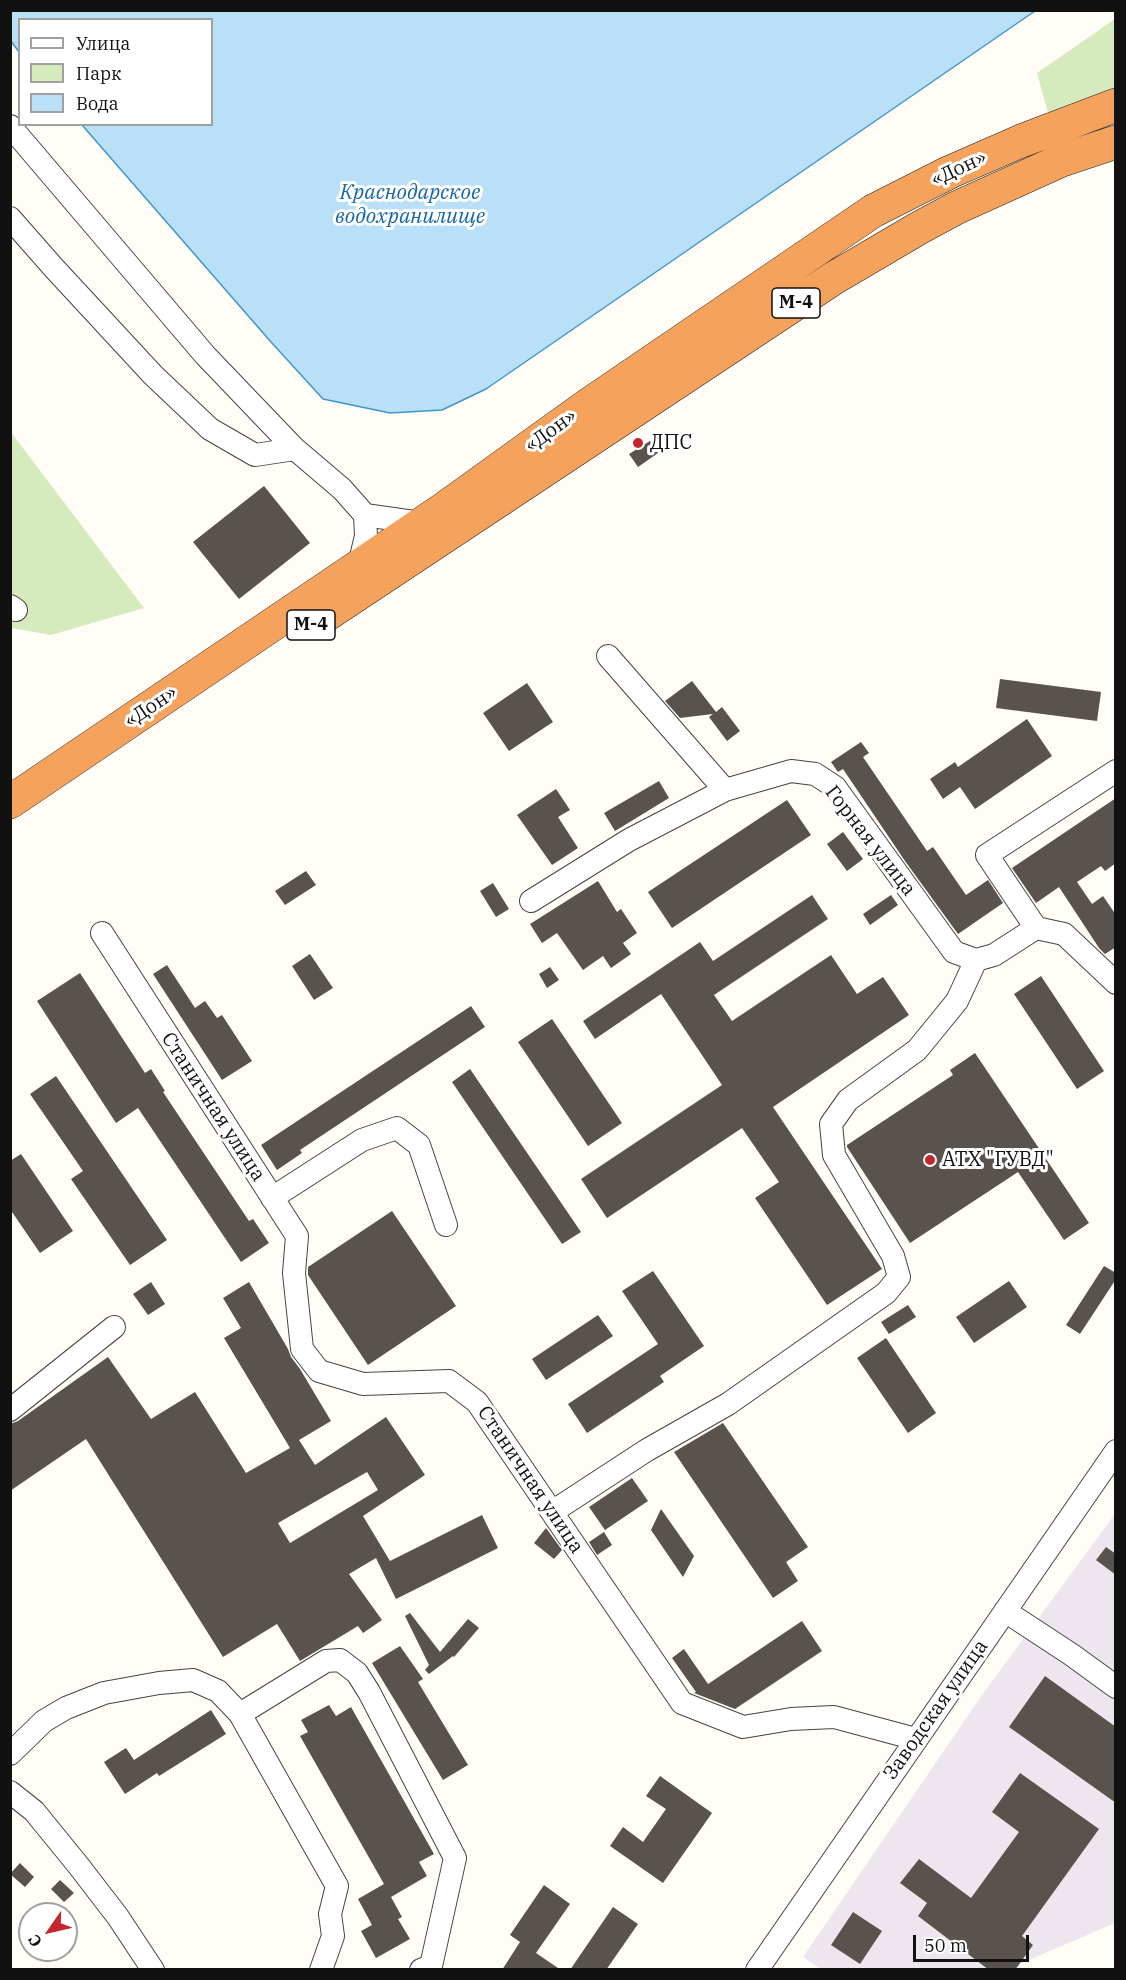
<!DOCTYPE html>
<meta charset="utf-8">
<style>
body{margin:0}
#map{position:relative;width:1126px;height:1980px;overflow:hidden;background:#fffdf5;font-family:"IBM Plex Serif",serif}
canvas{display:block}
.frame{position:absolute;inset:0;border:12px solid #111;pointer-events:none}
.legend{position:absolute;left:18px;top:18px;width:195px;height:108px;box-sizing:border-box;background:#fff;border:2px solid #a0a0a0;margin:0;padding:8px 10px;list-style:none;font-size:18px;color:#111}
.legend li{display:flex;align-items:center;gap:12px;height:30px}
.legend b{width:30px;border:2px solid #a0a0a0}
.north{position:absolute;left:18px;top:1902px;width:60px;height:60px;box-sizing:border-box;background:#fff;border:2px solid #a0a0a0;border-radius:50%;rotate:236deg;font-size:16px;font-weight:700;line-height:24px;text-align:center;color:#111}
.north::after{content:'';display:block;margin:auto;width:21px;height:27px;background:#c4262e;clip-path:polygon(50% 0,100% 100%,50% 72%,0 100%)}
.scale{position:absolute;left:913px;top:1935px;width:116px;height:27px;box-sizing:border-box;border:3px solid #111;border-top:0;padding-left:8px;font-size:18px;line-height:21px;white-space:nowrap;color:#111;-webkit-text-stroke:4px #fff;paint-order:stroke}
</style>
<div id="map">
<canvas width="1126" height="1980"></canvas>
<div class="frame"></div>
<ul class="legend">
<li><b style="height:8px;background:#fff"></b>Улица</li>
<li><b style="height:16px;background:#d5ebbd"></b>Парк</li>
<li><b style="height:16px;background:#b9e0f7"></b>Вода</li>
</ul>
<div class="north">С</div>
<div class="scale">50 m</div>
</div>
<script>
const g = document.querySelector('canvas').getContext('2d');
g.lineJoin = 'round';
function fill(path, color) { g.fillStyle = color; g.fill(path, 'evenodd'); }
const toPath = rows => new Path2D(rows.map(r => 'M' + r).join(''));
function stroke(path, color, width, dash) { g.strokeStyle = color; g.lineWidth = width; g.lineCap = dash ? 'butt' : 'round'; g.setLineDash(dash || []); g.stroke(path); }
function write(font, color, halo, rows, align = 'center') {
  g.font = font + ' "IBM Plex Serif",serif'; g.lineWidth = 6; g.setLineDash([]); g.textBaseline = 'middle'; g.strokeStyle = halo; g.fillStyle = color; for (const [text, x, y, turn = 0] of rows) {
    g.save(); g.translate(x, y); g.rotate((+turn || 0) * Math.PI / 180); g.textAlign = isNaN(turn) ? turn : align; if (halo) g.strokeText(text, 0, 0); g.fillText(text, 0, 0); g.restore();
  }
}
const industrial = toPath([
 [1115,1514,1115,1923,1008,1969,821,1969,803,1957,982,1695]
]);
const green = toPath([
 [1115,19,1115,90,1048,113,1037,73],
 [10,431,144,608,51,635,11,628]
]);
const water = toPath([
 [10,11,11,10,1035,11,486,389,442,410,390,413,323,399,271,342,82,125,212,124,212,20,20,20,19,52,11,41,10,11]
]);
const building = toPath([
 [650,441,658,453,638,467,629,454],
 [264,486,310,543,239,599,193,542],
 [1000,679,1101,692,1097,721,996,708],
 [692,681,716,712,722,707,740,731,727,741,709,717,713,714,680,718,665,701],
 [527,683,553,722,509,751,483,713],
 [1027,719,1052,756,975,809,960,787,943,799,930,779,955,762,958,767],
 [861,742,869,753,863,757,927,851,933,847,966,895,988,880,1003,903,958,934,905,861,843,769,838,772,831,762],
 [659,781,669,798,615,831,604,813],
 [556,789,570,810,558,817,578,848,552,865,517,815],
 [1116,798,1116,863,1105,871,1101,866,1077,882,1092,904,1103,896,1116,915,1116,947,1105,954,1099,948,1059,887,1036,903,1012,868],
 [787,800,811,835,672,928,648,892],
 [843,832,863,859,847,871,827,844],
 [306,871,316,885,285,905,275,891],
 [598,881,617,912,621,909,637,933,623,943,631,954,611,968,603,956,583,970,557,933,542,943,530,924],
 [493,883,509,909,496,917,480,891],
 [812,895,828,919,714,995,732,1021,831,955,857,994,883,977,909,1015,773,1107,882,1269,827,1305,755,1198,779,1182,742,1128,607,1218,581,1179,722,1085,661,994,595,1039,583,1021,700,942,713,961],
 [891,895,898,905,870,925,863,914],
 [310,954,333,988,314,1000,292,966],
 [167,965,195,1008,205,1001,217,1018,222,1015,252,1061,222,1080,153,974],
 [550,967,559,980,547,988,539,974],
 [80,973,145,1073,151,1069,165,1091,163,1092,249,1221,253,1219,269,1243,241,1262,138,1108,116,1123,37,1001],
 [1041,976,1104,1071,1077,1089,1014,994],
 [471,1006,485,1027,300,1150,302,1153,277,1170,261,1145],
 [552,1019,622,1123,588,1146,518,1042],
 [975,1053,1089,1223,1064,1240,1018,1172,910,1243,847,1147,847,1145,953,1075,950,1070],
 [470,1069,581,1232,562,1244,452,1082],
 [56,1076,167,1240,130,1265,71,1179,83,1171,30,1094],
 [21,1154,73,1231,40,1253,10,1209,10,1161],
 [392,1211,456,1306,368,1365,308,1275,308,1267],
 [1104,1266,1116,1273,1116,1279,1080,1334,1066,1325],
 [653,1271,704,1346,660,1376,664,1382,587,1433,568,1404,658,1344,622,1291],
 [1009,1281,1027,1307,974,1343,956,1317],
 [151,1282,165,1304,148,1315,133,1294],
 [249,1282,288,1349,291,1357,300,1369,331,1421,299,1440,315,1465,386,1417,425,1475,363,1516,390,1561,482,1515,498,1548,396,1599,376,1558,349,1574,382,1620,363,1633,358,1626,300,1661,277,1624,223,1657,86,1439,10,1491,10,1424,18,1421,108,1357,151,1419,195,1392,246,1473,290,1448,224,1338,241,1328,223,1298],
 [367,1472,378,1490,290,1543,278,1523],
 [908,1305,916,1317,889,1334,881,1322],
 [598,1315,613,1336,546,1380,532,1359],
 [886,1338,936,1413,908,1433,857,1358],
 [723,1423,808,1547,786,1562,798,1581,773,1598,674,1452],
 [632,1478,648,1501,605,1530,589,1507],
 [661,1509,694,1556,683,1577,651,1530],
 [546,1528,562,1550,554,1559,534,1543],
 [604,1532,612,1545,597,1555,589,1542],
 [1106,1547,1116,1554,1116,1575,1096,1560],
 [410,1613,440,1652,468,1619,479,1628,454,1657,453,1656,429,1674,425,1670,429,1665,405,1616],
 [802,1621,822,1651,735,1709,694,1693,696,1692,672,1658,684,1649,708,1684],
 [400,1646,423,1679,418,1682,468,1765,443,1780,372,1663],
 [1045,1676,1116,1727,1116,1803,1009,1727],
 [329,1705,336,1716,351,1707,434,1854,419,1862,427,1876,391,1897,402,1917,398,1919,410,1939,376,1958,361,1931,372,1925,358,1899,384,1884,300,1736,308,1732,301,1720],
 [211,1710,226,1734,159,1776,157,1773,125,1794,104,1762,126,1748,134,1760],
 [1020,1773,1099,1829,1022,1936,1033,1945,1015,1970,989,1970,918,1916,927,1903,900,1883,919,1859,971,1898,1019,1832,992,1812],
 [660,1776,712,1813,663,1883,610,1846,623,1827,643,1842,666,1809,646,1796],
 [20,1863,34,1877,25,1887,10,1874],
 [60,1880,74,1893,64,1902,51,1889],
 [544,1885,570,1904,536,1953,561,1970,502,1970,520,1942,510,1935],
 [613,1907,638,1924,606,1970,570,1970],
 [853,1912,882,1931,860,1964,831,1945]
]);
const minor = toPath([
 [10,126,205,355,295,449],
 [10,218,53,267,153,375,210,429,255,455,295,449,342,489,365,515,421,523],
 [359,565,366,536,365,515],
 [10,606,16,610],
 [608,656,725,790],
 [531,901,629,840,725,790,791,771,815,774,835,787,954,952,976,960,994,955,1036,928,1064,934,1116,983],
 [1036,928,987,855,1116,771],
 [102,933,297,1236,294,1273,302,1349,319,1371,363,1384,449,1381,477,1402,682,1703,743,1727,791,1719,834,1717,916,1739],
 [272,1198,362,1140,397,1128,419,1145,446,1225],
 [10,1410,114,1327],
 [552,1512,647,1450,728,1404,886,1293,899,1277,893,1256,834,1155,831,1124,848,1100,917,1050,957,1001,976,960],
 [1005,1611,1072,1655,1116,1687],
 [240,1714,326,1661,340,1660,357,1673,369,1692,455,1858,431,1966,421,1970],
 [10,1754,44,1721,66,1708,104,1693,159,1683,193,1680,218,1691,240,1714,337,1886,330,1914,333,1936,321,1970],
 [10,1792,34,1811,78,1865,118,1917,153,1970],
 [757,1970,1116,1451]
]);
const highway = toPath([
 [314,623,834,278,919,228,956,208,1062,160,1116,142],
 [10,802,445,508,588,405,873,211,950,172,1021,141,1116,105]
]);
const markers = [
 [638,443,6,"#c4262e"],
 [930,1160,6,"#c4262e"]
];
const shields = [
 [796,303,48],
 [311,625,48]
];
const shieldNames = [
 ["М-4",796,303],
 ["М-4",311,625]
];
const streetNames = [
 ["«Дон»",959,169,-25],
 ["«Дон»",551,431,-36],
 ["«Дон»",151,707,-34],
 ["Горная улица",870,841,52],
 ["Станичная улица",213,1107,57],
 ["Станичная улица",530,1480,56],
 ["Заводская улица",936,1710,-55]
];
const poiNames = [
 ["ДПС",650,443],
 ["АТХ \"ГУВД\"",942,1160]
];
const waterNames = [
 ["Краснодарское",410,193],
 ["водохранилище",410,217]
];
fill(industrial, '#eee6ef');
fill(green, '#d5ebbd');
fill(water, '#b9e0f7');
stroke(water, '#3f96cf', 1.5);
fill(building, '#5a524d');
stroke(minor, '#444', 24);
stroke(highway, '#222', 34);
stroke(minor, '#fff', 22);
stroke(highway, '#f5a25d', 33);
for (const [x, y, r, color] of markers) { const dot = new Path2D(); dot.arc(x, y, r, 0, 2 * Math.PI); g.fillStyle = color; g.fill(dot); stroke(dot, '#fff', 2); }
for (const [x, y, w] of shields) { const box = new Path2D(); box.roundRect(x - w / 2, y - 15, w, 30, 4.5); g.fillStyle = '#fff'; g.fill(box); stroke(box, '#111', 1.5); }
write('bold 18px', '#111', null, shieldNames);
write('20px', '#111', '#fff', streetNames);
write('20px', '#111', '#fff', poiNames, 'left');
write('italic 21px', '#1768a6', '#fff', waterNames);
</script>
